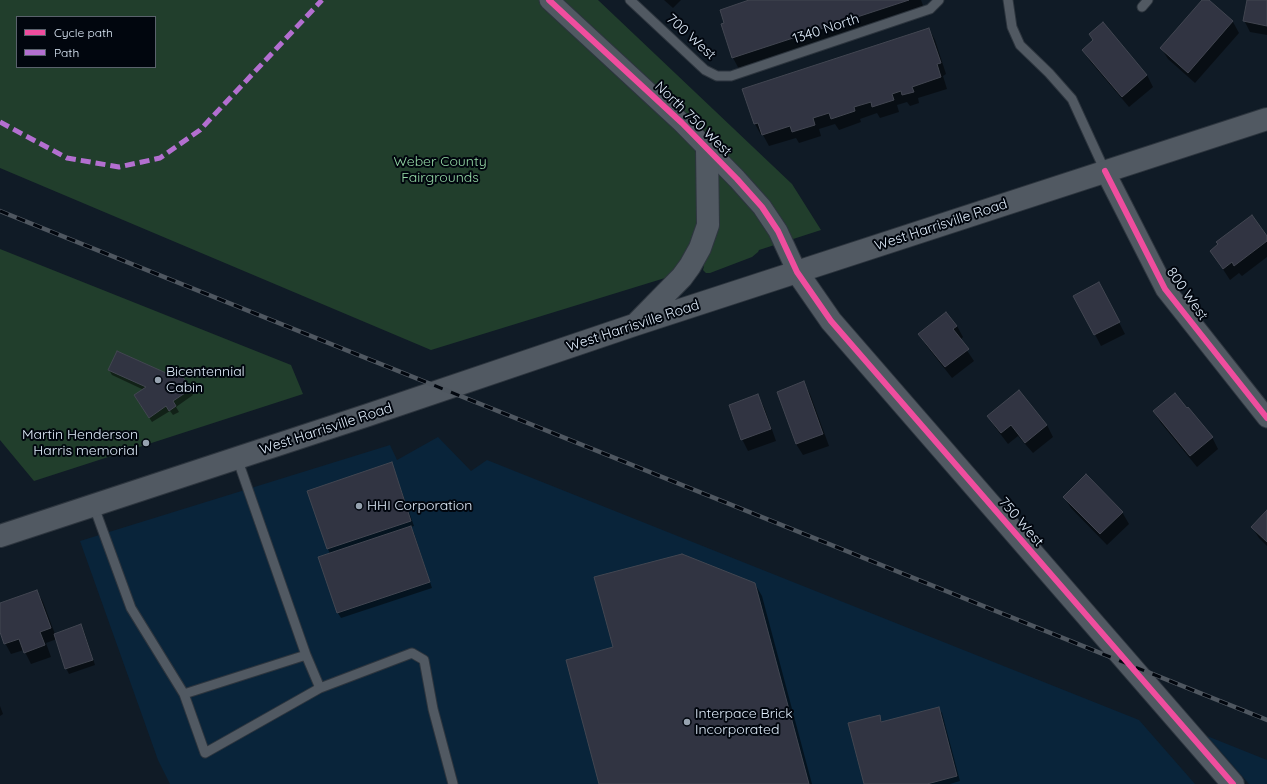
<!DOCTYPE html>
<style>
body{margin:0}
#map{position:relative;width:1267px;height:784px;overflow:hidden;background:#101b26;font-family:Quicksand,sans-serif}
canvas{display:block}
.legend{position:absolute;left:16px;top:16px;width:140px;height:52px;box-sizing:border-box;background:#01060e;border:1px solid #5a626c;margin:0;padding:5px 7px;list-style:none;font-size:12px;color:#dfecfa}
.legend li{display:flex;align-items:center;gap:8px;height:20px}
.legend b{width:20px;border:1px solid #5a626c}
</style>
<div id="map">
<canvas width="1267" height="784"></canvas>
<ul class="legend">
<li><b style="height:5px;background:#ef4d9e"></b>Cycle path</li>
<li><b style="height:5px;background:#b36fd0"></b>Path</li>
</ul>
</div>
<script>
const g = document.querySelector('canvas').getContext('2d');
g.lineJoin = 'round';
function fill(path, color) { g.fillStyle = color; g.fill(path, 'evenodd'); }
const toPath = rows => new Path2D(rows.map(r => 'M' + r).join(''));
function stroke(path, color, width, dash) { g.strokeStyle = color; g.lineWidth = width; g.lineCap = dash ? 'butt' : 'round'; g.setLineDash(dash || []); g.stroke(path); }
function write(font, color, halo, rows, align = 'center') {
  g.font = font + ' Quicksand,sans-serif'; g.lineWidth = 4; g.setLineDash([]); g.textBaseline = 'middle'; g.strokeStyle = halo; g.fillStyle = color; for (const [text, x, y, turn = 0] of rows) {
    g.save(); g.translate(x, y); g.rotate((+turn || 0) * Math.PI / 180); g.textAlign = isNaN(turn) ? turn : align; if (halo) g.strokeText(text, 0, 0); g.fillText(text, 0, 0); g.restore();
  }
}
const built = toPath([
 [438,437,471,471,487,460,1139,720,1195,784,170,784,158,760,80,541,390,445,397,460],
 [1207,736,1267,760,1267,784,1249,784]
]);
const green = toPath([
 [0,0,598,0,792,184,821,230,759,250,758,252,752,257,710,273,706,273,703,270,704,266,431,350,0,168],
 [17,17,155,17,155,67,17,67],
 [0,249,291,365,303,394,34,481,0,440]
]);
const shadow = toPath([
 [664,0,681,0,673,8],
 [750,0,921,0,924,8,739,69,733,58,725,24],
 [1204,0,1208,0,1233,22,1239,33,1195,83,1168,59,1161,48],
 [1248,0,1267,0,1267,35,1250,32,1244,20],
 [1103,24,1147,75,1153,87,1129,107,1090,61,1083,50,1094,41],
 [929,29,935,40,946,74,943,76,947,89,918,98,919,103,910,106,907,102,897,105,899,112,880,118,877,113,860,119,861,122,839,130,835,124,819,129,821,136,799,143,796,138,769,146,763,135,761,135,755,124,744,89],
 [1267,237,1267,257,1242,276,1239,273,1230,280,1211,251],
 [1105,295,1125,334,1101,346,1075,296],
 [957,326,963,337,960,340,974,361,952,378,926,345,919,334],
 [176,368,193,395,176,407,179,412,173,415,170,411,152,422,138,401,144,390,112,375,109,370,166,374],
 [804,383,810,394,829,446,803,455,796,444],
 [1018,391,1047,425,1053,437,1033,453,1018,436,1008,444,995,427,988,416],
 [758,396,764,407,776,441,748,451,742,439],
 [1186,409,1212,437,1218,449,1197,467,1161,423,1154,412],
 [391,464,394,469,414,526,411,527,414,533,432,588,341,618,338,613,330,554,328,549],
 [1064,497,1122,512,1129,524,1107,545,1071,508],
 [1267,511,1267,546,1259,538,1252,527],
 [755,584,762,596,812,784,600,784,614,648],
 [37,591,43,602,55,634,81,626,84,631,95,665,69,674,66,668,57,639,46,643,51,657,31,664,24,650,11,654,5,643,0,629,0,604],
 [0,706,3,714,0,716],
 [938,708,942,713,960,781,950,784,865,784,879,716,883,723]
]);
const building = toPath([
 [749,0,909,0,732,58,721,24,724,23,720,10,749,0],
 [1202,0,1209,0,1233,21,1188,73,1160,48,1202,0],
 [1247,0,1267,0,1267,26,1243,21,1247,0],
 [1103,22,1147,75,1122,97,1082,50,1093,40,1089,34,1103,22],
 [929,28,941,63,937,64,941,77,912,87,914,92,902,95,901,91,892,94,894,100,872,107,871,102,854,107,855,111,831,119,829,113,813,118,815,125,792,132,790,126,762,135,758,123,754,124,742,89,929,28],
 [1252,215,1267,236,1267,241,1234,266,1232,262,1223,269,1210,251,1218,244,1216,242,1252,215],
 [1099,282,1120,322,1094,335,1073,296,1099,282],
 [946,312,957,326,953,329,969,349,945,367,918,334,946,312],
 [117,351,166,373,176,367,191,389,173,401,176,406,169,411,166,406,149,418,134,395,146,387,108,370,117,351],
 [804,381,823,434,796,444,777,392,804,381],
 [1019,390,1047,425,1025,443,1011,425,1001,433,987,416,1019,390],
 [1175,393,1187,408,1188,407,1213,437,1190,456,1153,411,1175,393],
 [758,394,771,429,741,440,729,405,758,394],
 [392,462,411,521,327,549,307,491,392,462],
 [1086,474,1123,512,1100,534,1063,497,1086,474],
 [1267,510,1267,542,1251,527,1267,510],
 [411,526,430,582,337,613,318,557,411,526],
 [682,554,755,583,809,784,599,784,566,660,613,647,594,577,682,554],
 [37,590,51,628,40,632,45,645,24,653,19,639,4,644,0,632,0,603,37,590],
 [81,624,93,660,65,669,54,634,81,624],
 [939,707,957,776,927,784,864,784,848,723,880,715,881,722,939,707]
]);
const service = toPath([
 [630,0,705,70,717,76,731,76,930,9,939,0],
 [1008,0,1012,27,1020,45,1049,73,1072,99,1105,171],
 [1142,7,1148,0],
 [93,504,131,608,184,694,306,655,237,458],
 [306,655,320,688,412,653,424,660,433,709,453,784],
 [184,694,205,753,320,688]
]);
const minor = toPath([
 [549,0,682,123,737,179,762,207,778,231,797,272],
 [1105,171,1165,289,1267,418]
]);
const tertiary = toPath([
 [797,272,831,321,1233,784]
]);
const secondary = toPath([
 [637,323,682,277,690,266,700,248,708,225,707,149],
 [0,536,368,415,634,325,1267,119]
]);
const rail = toPath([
 [0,211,1267,720]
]);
const quiet = toPath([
 [0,122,67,158,119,167,160,158,200,130,322,0]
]);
const cycleway = toPath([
 [549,0,682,123,737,179,762,207,778,231,797,272,831,321,1233,784],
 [1105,171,1165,289,1267,418]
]);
const markers = [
 [158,380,4,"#97a3b0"],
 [146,443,4,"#97a3b0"],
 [359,506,4,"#97a3b0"],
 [687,722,4,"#97a3b0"]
];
const streetNames = [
 ["1340 North",826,29,-18],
 ["700 West",691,37,42],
 ["North 750 West",693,119,44],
 ["West Harrisville Road",941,225,-18],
 ["800 West",1187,294,55],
 ["West Harrisville Road",633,326,-18],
 ["West Harrisville Road",326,429,-18],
 ["750 West",1021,522,49]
];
const parkNames = [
 ["Weber County",440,162],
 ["Fairgrounds",440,178]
];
const poiNames = [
 ["Bicentennial",166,372],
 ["Cabin",166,388],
 ["Martin Henderson",138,435,"right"],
 ["Harris memorial",138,451,"right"],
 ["HHI Corporation",367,506],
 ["Interpace Brick",695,714],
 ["Incorporated",695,730]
];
fill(built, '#09243a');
fill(green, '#213e2c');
fill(shadow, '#0007');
fill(building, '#313442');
stroke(building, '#424651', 1);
stroke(service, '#2d353e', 11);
stroke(minor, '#2d353e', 21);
stroke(tertiary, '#2d353e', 24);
stroke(secondary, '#2d353e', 24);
stroke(service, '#515962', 9);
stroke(minor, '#515962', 19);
stroke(tertiary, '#515962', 22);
stroke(secondary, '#515962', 22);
stroke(rail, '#4f5760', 4.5);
stroke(rail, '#01060e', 3, [9]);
stroke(quiet, '#b36fd0', 5, [10, 5]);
stroke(cycleway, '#ef4d9e', 6);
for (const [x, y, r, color] of markers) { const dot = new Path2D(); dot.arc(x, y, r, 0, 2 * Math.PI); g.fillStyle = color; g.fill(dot); stroke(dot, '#01060e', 1.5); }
write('14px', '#dfecfa', '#01060e', streetNames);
write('14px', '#96daa7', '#01060e', parkNames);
write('14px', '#dfecfa', '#01060e', poiNames, 'left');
</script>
